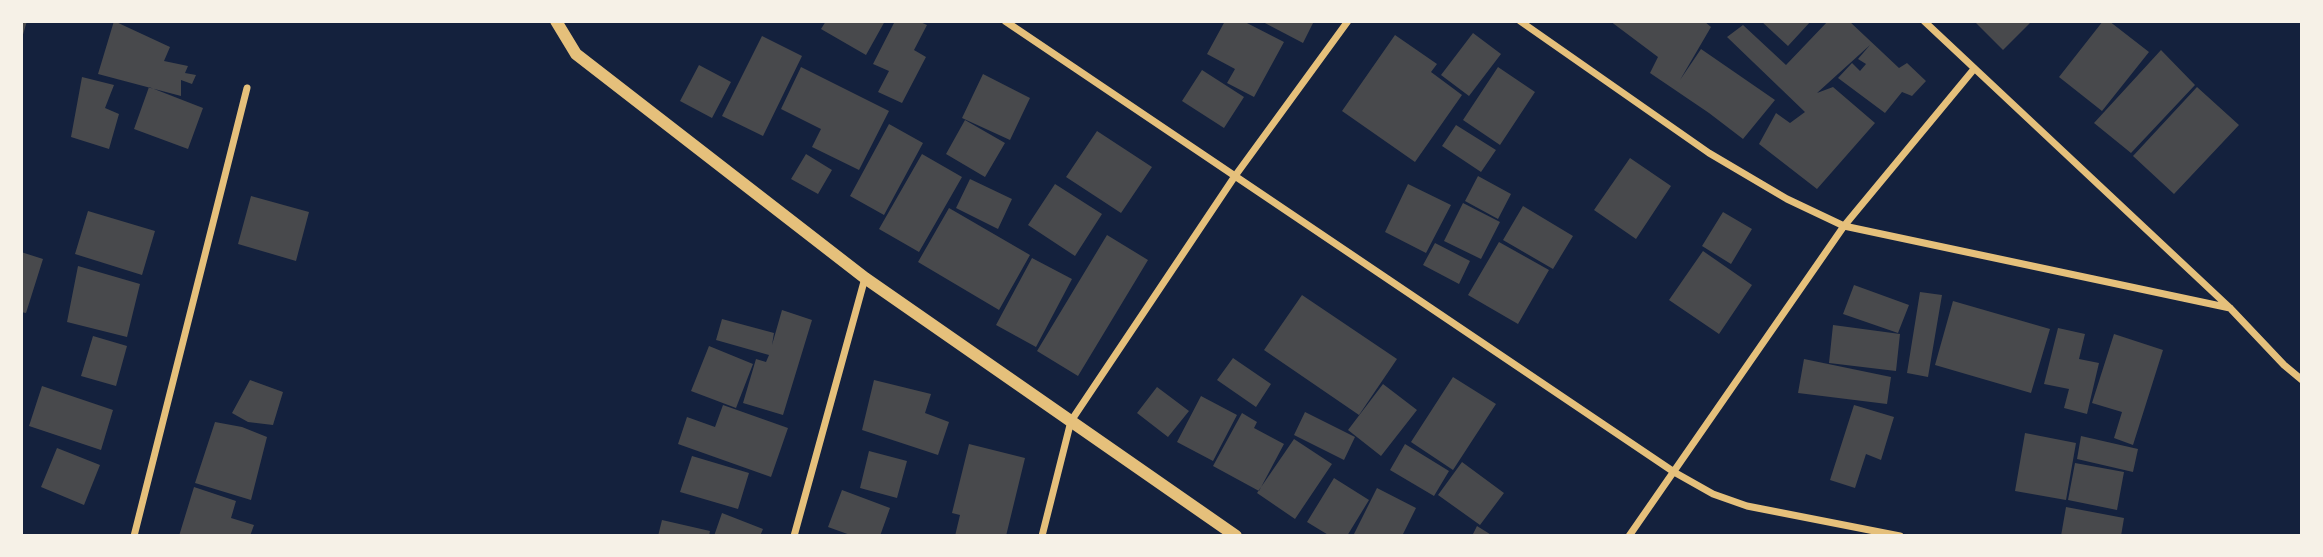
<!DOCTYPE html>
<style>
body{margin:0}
#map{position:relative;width:2323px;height:557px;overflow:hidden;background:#14213d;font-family:"Source Sans 3",sans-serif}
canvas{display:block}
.frame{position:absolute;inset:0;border:23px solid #f6f1e7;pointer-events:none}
</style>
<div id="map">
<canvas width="2323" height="557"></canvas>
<div class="frame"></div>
</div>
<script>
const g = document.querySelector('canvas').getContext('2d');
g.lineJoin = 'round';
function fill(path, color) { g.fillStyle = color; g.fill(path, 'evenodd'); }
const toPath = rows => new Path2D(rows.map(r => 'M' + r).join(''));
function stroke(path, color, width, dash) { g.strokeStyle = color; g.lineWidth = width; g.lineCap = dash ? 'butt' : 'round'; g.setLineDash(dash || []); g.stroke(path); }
const building = toPath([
 [21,21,27,21,22,38,21,38],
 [114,21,170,47,164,61,188,66,185,73,196,75,192,84,181,80,181,96,98,74],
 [826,21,885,21,866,55,821,29],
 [895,21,918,21,927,25,914,50,926,57,902,103,878,92,889,71,873,64],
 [1225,21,1243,21,1284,42,1254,97,1227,83,1235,69,1207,54],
 [1261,21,1314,21,1303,43],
 [1610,21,1704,21,1711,27,1680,80,1701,49,1775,100,1743,139,1709,113,1650,73,1658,57],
 [1761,21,1811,21,1788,46],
 [1828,21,1849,21,1899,68,1907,63,1926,81,1912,96,1902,92,1885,113,1838,78,1852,63,1860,71,1866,64,1858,59,1870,45,1817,93,1833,87,1875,123,1817,189,1759,144,1776,113,1790,123,1805,112,1727,37,1743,25,1786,65],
 [1974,21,2032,21,2003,50],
 [2103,21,2109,21,2149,52,2102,111,2059,77],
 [1473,33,1501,54,1469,96,1441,75],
 [1395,35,1437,64,1431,72,1462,95,1415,162,1342,111],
 [762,36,802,56,763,136,722,116],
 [2161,50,2195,85,2131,153,2094,123],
 [699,65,731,82,712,118,680,101],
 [801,67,889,111,859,170,812,147,821,129,781,109],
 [1498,67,1535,92,1500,145,1463,120],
 [1202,70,1244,97,1224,128,1182,101],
 [983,74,1030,98,1010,140,962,118],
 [82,77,114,85,105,108,119,114,109,149,71,137],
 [149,87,203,108,188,149,134,129],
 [2197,87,2239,125,2174,194,2133,156],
 [965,120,1005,143,985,177,946,154],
 [889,124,923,143,884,215,850,196],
 [1456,125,1496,150,1481,172,1442,146],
 [1097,131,1152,167,1121,213,1066,177],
 [806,154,832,170,818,194,791,179],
 [922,154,962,177,919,252,879,229],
 [1630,158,1671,186,1636,239,1594,210],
 [1478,176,1511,194,1498,219,1465,201],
 [970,179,1012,199,998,229,956,208],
 [1055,184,1102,214,1075,256,1028,225],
 [1408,184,1451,205,1426,253,1385,232],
 [251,196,309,212,296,261,238,244],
 [1463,203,1500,222,1481,259,1444,241],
 [1523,206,1573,236,1553,269,1503,240],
 [949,208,1030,255,999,310,918,262],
 [88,211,155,231,142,275,75,254],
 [1723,212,1752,229,1731,264,1702,246],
 [1107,235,1148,260,1078,376,1037,351],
 [1499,242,1549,270,1518,324,1468,295],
 [1435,243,1470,261,1459,284,1423,265],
 [1703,251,1752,285,1719,334,1669,300],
 [21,252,43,259,26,313,21,312],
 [1032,258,1072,279,1036,347,996,325],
 [78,266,140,284,127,337,67,322],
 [1854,285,1909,305,1898,333,1843,314],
 [1920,292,1942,295,1928,377,1907,373],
 [1302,295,1397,359,1359,415,1264,350],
 [1953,301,2050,329,2031,393,1935,365],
 [782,310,812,320,783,415,743,403,756,359,766,362,769,355,716,340,722,319,774,333,772,345],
 [1833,325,1900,334,1896,371,1829,363],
 [2058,328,2085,334,2079,359,2099,363,2087,414,2064,408,2069,389,2044,384],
 [2114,334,2163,350,2133,445,2114,438,2122,412,2092,403],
 [93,336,127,346,116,386,81,376],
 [709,346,753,364,736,408,691,391],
 [1233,358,1271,384,1256,407,1217,380],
 [1804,359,1891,377,1887,404,1798,393],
 [1453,377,1496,404,1453,470,1411,442],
 [250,380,283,392,273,425,248,422,232,413],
 [874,380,931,394,925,413,949,422,938,455,862,430],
 [1383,384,1417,410,1381,456,1348,430],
 [42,386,113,410,101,450,29,426],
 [1157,387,1189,411,1168,437,1137,413],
 [1201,396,1237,415,1213,461,1177,442],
 [723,405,788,428,771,477,678,444,687,417,715,427],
 [1854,405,1894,417,1881,460,1866,454,1855,488,1830,480],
 [1305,412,1355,437,1344,460,1294,435],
 [1242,413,1257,422,1254,428,1284,444,1259,491,1213,466],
 [215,422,242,427,267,437,251,500,195,483],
 [2025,433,2076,443,2066,500,2015,491],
 [2081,436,2138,449,2133,472,2077,459],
 [1294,439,1332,464,1295,519,1257,493],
 [969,444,1025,458,1006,536,955,536,960,515,952,513],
 [1405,444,1449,471,1434,496,1390,470],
 [57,448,100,465,84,505,41,487],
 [869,451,907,461,897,498,860,488],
 [692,456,749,473,738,509,680,492],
 [1462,462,1504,493,1480,525,1438,495],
 [2075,463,2124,472,2117,510,2068,500],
 [1334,478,1369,500,1347,536,1330,536,1307,522],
 [194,487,236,501,231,518,254,525,250,536,179,536],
 [1377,488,1416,508,1402,536,1353,536],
 [842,490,890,508,880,536,853,536,828,527],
 [2066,507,2124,518,2121,536,2061,536],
 [722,513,763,529,760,536,714,536],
 [662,520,710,531,709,536,658,536],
 [1477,526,1493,536,1472,536]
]);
const minor = toPath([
 [1005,21,1674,472,1713,494,1747,506,1900,536],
 [1520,21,1709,153,1787,199,1844,226,2230,308],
 [1924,21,2230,308,2284,365,2302,380],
 [134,536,247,88],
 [794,536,865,278],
 [1042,536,1071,421,1235,176,1348,21],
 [1629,536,1844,226,1974,69]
]);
const tertiary = toPath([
 [556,21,576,54,865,278,1236,536]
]);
fill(building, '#48494c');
stroke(minor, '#e5c07b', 7);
stroke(tertiary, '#e5c07b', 12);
</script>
